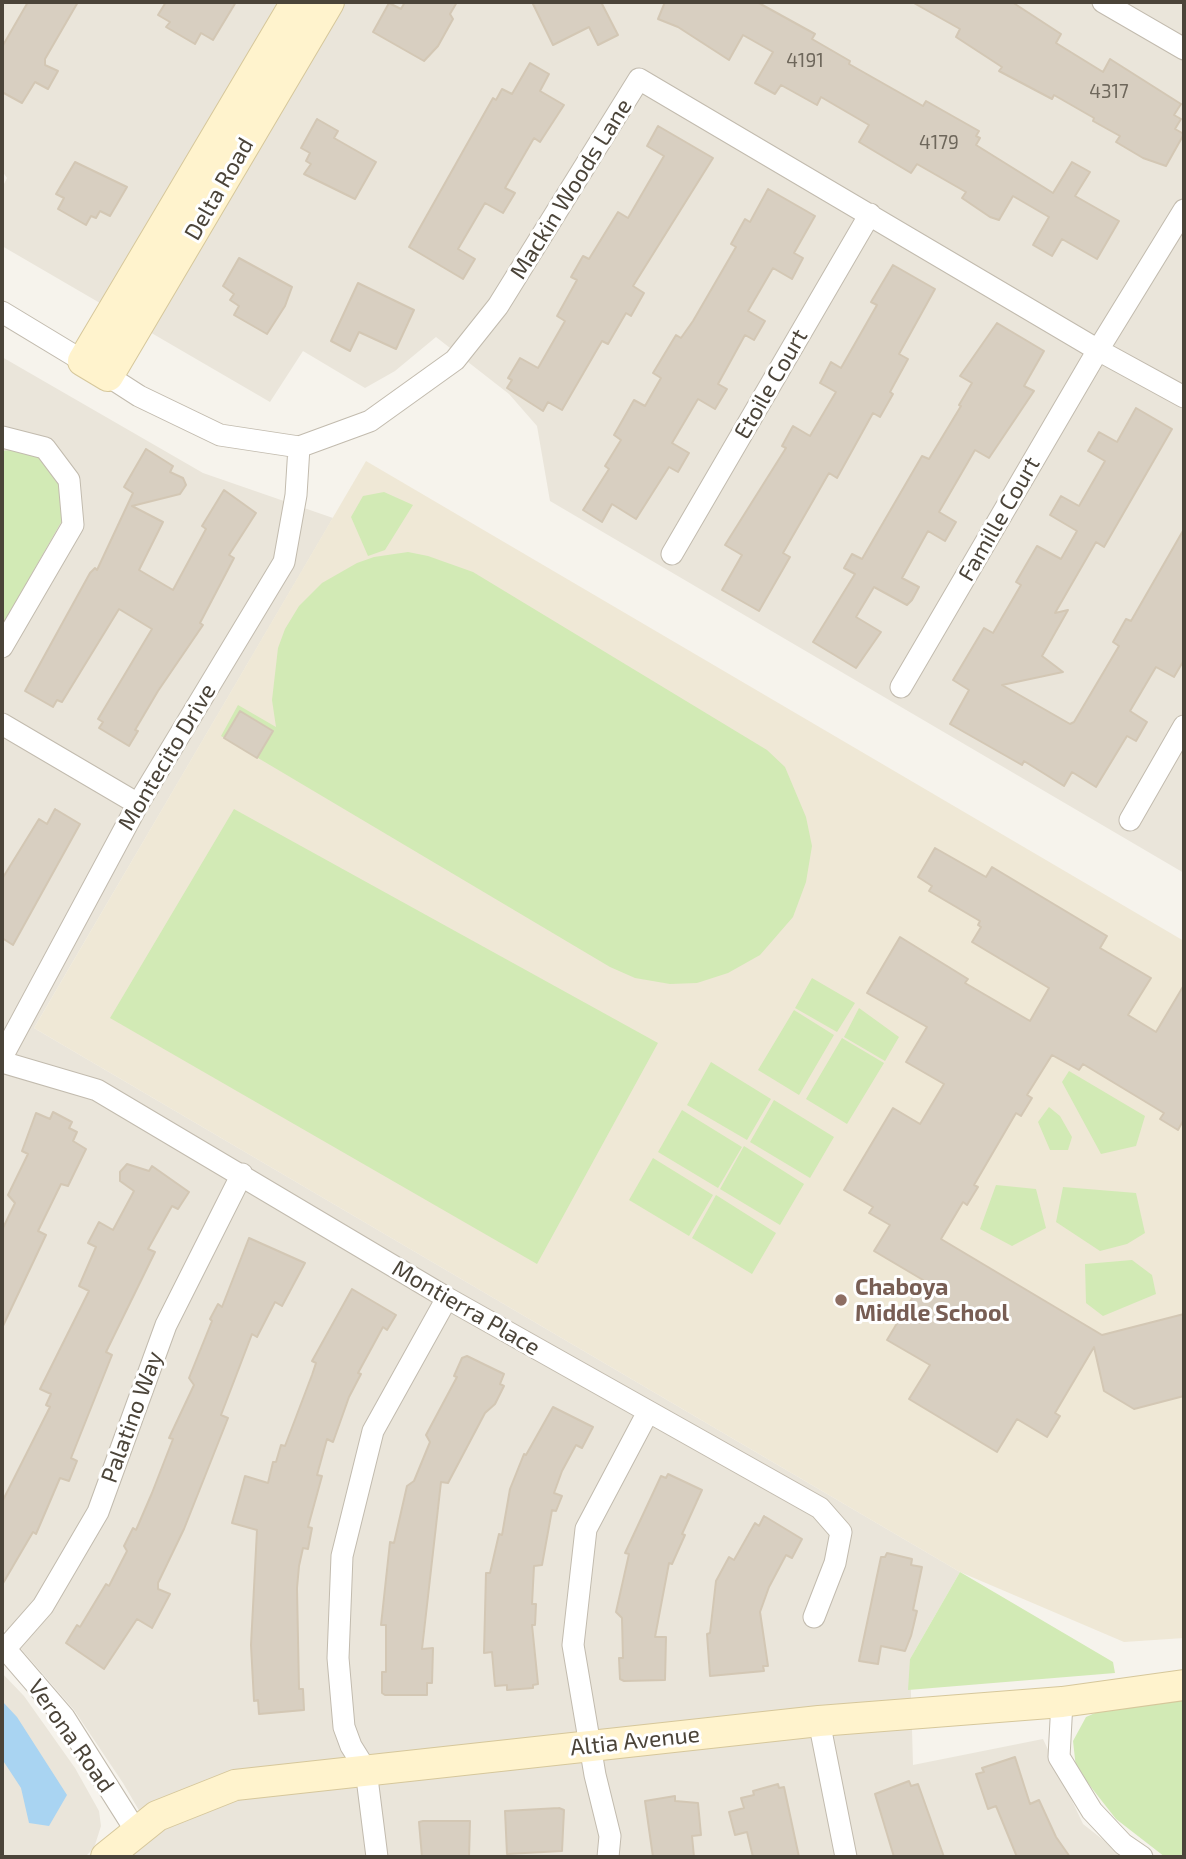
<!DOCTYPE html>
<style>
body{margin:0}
#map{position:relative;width:1186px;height:1859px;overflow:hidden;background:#f6f3ec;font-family:"Exo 2",sans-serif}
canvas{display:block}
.frame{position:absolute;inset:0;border:4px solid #4b4439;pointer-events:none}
</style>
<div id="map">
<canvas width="1186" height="1859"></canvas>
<div class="frame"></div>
</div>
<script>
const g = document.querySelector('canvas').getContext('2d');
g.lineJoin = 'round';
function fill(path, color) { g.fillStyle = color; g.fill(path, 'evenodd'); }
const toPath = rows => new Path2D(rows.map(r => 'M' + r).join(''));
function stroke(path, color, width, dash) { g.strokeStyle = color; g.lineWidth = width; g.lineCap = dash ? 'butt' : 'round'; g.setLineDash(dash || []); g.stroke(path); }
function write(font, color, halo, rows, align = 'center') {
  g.font = font + ' "Exo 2",sans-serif'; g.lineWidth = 6; g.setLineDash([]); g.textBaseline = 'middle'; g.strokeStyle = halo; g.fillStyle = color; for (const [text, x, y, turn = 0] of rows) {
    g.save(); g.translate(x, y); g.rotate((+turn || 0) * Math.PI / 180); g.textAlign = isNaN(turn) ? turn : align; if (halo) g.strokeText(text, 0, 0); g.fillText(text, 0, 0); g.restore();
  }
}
const residential = toPath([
 [2,2,1184,2,1184,873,550,501,537,426,509,394,436,337,395,371,365,388,303,351,270,402,2,246,2,188,7,178,2,171],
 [2,357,203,473,333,518,34,1028,960,1572,910,1659,913,1765,1043,1739,1083,1824,1125,1857,124,1857,154,1836,123,1783,74,1710,2,1627],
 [2,1673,24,1696,75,1768,99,1811,101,1826,94,1848,85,1857,2,1857]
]);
const education = toPath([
 [366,461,1184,941,1184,1638,1124,1642,960,1572,34,1028]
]);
const green = toPath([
 [18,449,40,456,57,472,64,517,2,626,2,451],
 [384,492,413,505,385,550,368,556,351,517,363,496],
 [408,552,428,556,473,572,767,750,785,767,806,817,812,846,806,882,793,917,760,955,728,973,697,983,670,984,635,978,610,967,221,736,238,705,276,727,272,700,278,648,285,629,299,606,322,583,357,563,374,557],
 [234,809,658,1043,537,1264,110,1018],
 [812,978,855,1003,837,1032,795,1008],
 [859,1008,899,1037,885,1061,844,1037],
 [794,1010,834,1035,799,1095,758,1070],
 [842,1038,884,1063,847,1124,806,1099],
 [711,1062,771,1099,747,1140,687,1105],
 [1069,1071,1145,1116,1136,1146,1101,1154,1062,1082],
 [774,1100,834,1137,810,1178,750,1142],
 [1049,1107,1060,1116,1072,1137,1068,1150,1050,1150,1038,1122],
 [682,1110,742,1147,718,1188,658,1152],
 [744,1146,804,1184,780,1225,720,1189],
 [653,1158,713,1195,689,1236,629,1200],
 [996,1185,1036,1189,1046,1228,1012,1246,980,1229],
 [1063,1187,1136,1193,1145,1233,1127,1244,1100,1251,1056,1222],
 [716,1195,776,1233,752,1274,692,1238],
 [1132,1260,1152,1275,1156,1294,1103,1316,1086,1303,1085,1264],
 [960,1572,1113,1662,1115,1673,908,1690,910,1659],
 [1184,1699,1184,1857,1165,1857,1116,1819,1076,1768,1073,1741,1086,1717,1113,1705]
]);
const water = toPath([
 [2,1701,17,1717,67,1795,49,1826,29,1823,21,1788,2,1759]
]);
const building = toPath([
 [28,2,78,2,45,59,45,65,58,71,48,89,35,82,22,103,2,92,2,47,28,2],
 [166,2,236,2,213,40,201,33,195,44,166,27,170,22,158,15,166,2],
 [405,2,457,2,450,14,453,19,438,46,424,61,373,32,389,3,401,9,405,2],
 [532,2,601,2,618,35,598,45,589,27,553,45,532,2],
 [665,2,757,2,815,34,812,39,850,61,849,64,923,106,926,101,979,131,976,136,980,138,976,145,1053,193,1072,162,1090,172,1075,196,1119,221,1097,259,1062,239,1052,256,1033,245,1049,217,1013,196,999,220,990,217,962,198,966,192,917,164,911,173,859,142,869,125,821,97,817,105,781,85,775,94,755,83,773,52,743,35,729,60,678,27,658,19,665,2],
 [912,2,1012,2,1061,34,1056,43,1103,72,1110,59,1181,104,1174,115,1181,119,1175,129,1184,134,1166,166,1143,158,1116,142,1120,136,1093,121,1094,118,1054,95,1052,99,999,71,1002,67,956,37,960,29,912,2],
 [530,63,549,74,540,91,564,105,540,142,534,138,505,188,515,193,503,213,485,203,458,249,475,259,463,279,409,247,493,98,496,100,502,89,512,94,530,63],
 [317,119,338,131,334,138,376,162,355,199,304,174,311,164,306,161,310,153,301,148,317,119],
 [658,126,713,158,633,286,644,293,631,316,626,313,608,344,602,341,562,410,548,402,543,411,507,388,512,380,508,378,520,358,538,368,565,321,557,316,577,280,571,277,583,256,589,259,618,212,628,218,664,156,647,146,658,126],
 [75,162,127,187,110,216,100,211,96,218,91,216,86,225,58,209,64,198,56,194,75,162],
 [768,189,815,216,794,253,803,258,792,279,773,268,748,311,765,321,754,340,745,335,718,384,727,389,715,409,698,399,672,443,689,453,678,472,669,467,636,519,612,504,602,522,583,510,609,469,605,466,621,440,614,435,634,400,645,406,661,378,653,373,676,335,681,338,693,321,736,247,731,244,745,219,750,222,768,189],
 [239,258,292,287,285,306,267,334,234,315,239,306,230,300,234,294,223,286,239,258],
 [893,265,935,289,899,354,908,359,890,392,893,394,880,417,873,413,837,478,829,473,783,553,790,557,759,611,722,590,742,555,725,545,786,448,782,446,793,426,810,436,836,392,820,383,831,362,841,368,877,305,871,302,893,265],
 [358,283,414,310,396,349,359,332,350,351,331,341,358,283],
 [997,323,1044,351,1024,386,1034,391,989,458,975,450,939,512,956,522,945,541,928,531,902,578,919,587,912,600,907,605,874,587,856,617,881,632,856,668,813,642,855,574,844,568,852,554,862,559,922,456,929,459,961,406,959,405,972,383,960,376,997,323],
 [1136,408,1172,429,1104,547,1096,542,1055,613,1068,610,1042,656,1063,672,1002,685,1070,724,1074,722,1119,646,1113,642,1126,619,1131,621,1184,529,1184,660,1174,677,1156,667,1130,711,1147,722,1136,741,1127,736,1096,787,1072,772,1064,786,1024,761,1022,765,950,724,969,690,953,680,984,628,993,633,1021,585,1016,582,1037,546,1061,559,1077,531,1050,515,1061,496,1079,506,1105,461,1088,451,1099,432,1117,442,1136,408],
 [146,449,173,466,170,472,183,478,186,485,180,494,132,506,163,522,139,570,173,590,206,529,202,526,224,490,256,513,229,555,234,558,200,623,203,625,158,691,135,730,138,731,129,746,99,728,103,722,98,719,152,629,119,609,62,702,57,700,53,707,25,691,90,573,95,568,97,570,133,493,124,487,146,449],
 [240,711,273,731,257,758,224,738,240,711],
 [55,809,80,824,13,945,2,938,2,879,39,819,47,824,55,809],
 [935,848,986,877,992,867,1107,936,1100,948,1151,978,1128,1015,1156,1032,1184,985,1184,1119,1178,1130,1160,1119,1164,1113,1083,1064,1079,1070,1052,1055,1027,1095,1032,1098,1021,1116,1016,1113,974,1185,978,1187,967,1205,963,1202,941,1239,1102,1335,1184,1314,1184,1396,1134,1409,1104,1391,1094,1347,1055,1413,1060,1416,1047,1437,1017,1419,997,1452,909,1399,930,1365,887,1340,923,1280,874,1251,890,1225,869,1213,873,1207,844,1190,893,1108,920,1124,944,1084,906,1062,927,1027,867,993,900,937,968,979,965,983,1030,1021,1049,988,972,942,981,927,978,925,980,921,929,891,932,886,918,877,935,848],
 [53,1112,72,1122,69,1128,77,1132,73,1141,86,1149,68,1186,61,1184,38,1231,46,1235,2,1328,2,1230,15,1203,8,1195,28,1154,22,1151,36,1113,50,1119,53,1112],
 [127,1164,149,1171,152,1166,189,1192,178,1209,172,1206,148,1249,155,1252,106,1352,112,1355,71,1458,77,1461,69,1481,60,1478,36,1534,33,1532,2,1585,2,1502,50,1407,46,1405,51,1394,40,1389,89,1291,79,1286,96,1247,88,1243,99,1222,113,1230,134,1191,120,1181,120,1172,127,1164],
 [249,1238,305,1263,282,1306,275,1302,257,1337,252,1334,221,1415,228,1418,184,1529,158,1583,158,1589,170,1594,152,1628,137,1619,104,1669,66,1643,77,1625,80,1627,106,1584,109,1586,127,1551,124,1546,133,1528,136,1530,152,1493,173,1439,169,1438,194,1385,189,1378,212,1321,210,1319,218,1304,222,1307,249,1238],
 [352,1289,396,1315,387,1330,383,1327,358,1373,361,1374,349,1397,333,1442,327,1439,317,1475,322,1476,308,1527,312,1528,308,1549,303,1548,299,1566,297,1588,299,1689,303,1689,304,1710,259,1714,258,1700,254,1701,251,1645,257,1530,232,1523,245,1476,268,1483,273,1462,276,1462,281,1445,285,1446,312,1375,316,1363,312,1361,352,1289],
 [467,1356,504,1374,500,1384,504,1386,495,1404,485,1413,448,1483,441,1482,422,1649,433,1648,432,1683,427,1683,427,1695,385,1695,382,1693,382,1672,386,1672,386,1625,381,1625,390,1542,394,1543,407,1486,414,1481,430,1442,426,1435,457,1377,454,1376,462,1358,467,1356],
 [553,1407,593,1427,582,1448,576,1445,562,1471,554,1493,562,1496,556,1511,552,1510,542,1565,534,1566,532,1604,536,1604,535,1625,532,1625,538,1684,533,1685,533,1688,507,1690,507,1685,495,1686,492,1652,484,1653,486,1573,490,1573,499,1534,502,1535,510,1489,524,1454,526,1455,553,1407],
 [668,1474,702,1490,682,1534,685,1535,672,1564,669,1563,655,1637,666,1637,665,1680,624,1681,620,1679,619,1658,623,1658,622,1618,616,1612,629,1554,625,1553,661,1476,666,1478,668,1474],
 [764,1516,802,1539,792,1558,786,1555,769,1587,760,1612,768,1666,763,1666,764,1671,710,1676,707,1634,710,1633,716,1581,729,1557,734,1560,755,1523,759,1526,764,1516],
 [887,1553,912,1559,911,1565,922,1567,913,1610,917,1611,911,1636,905,1651,881,1646,878,1664,859,1661,881,1557,885,1557,887,1553],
 [1015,1757,1030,1804,1039,1800,1056,1837,1070,1857,1017,1857,996,1806,988,1809,976,1774,984,1772,982,1768,1015,1757],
 [909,1781,911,1786,918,1784,944,1857,894,1857,875,1794,909,1781],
 [778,1784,779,1788,784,1787,799,1857,753,1857,747,1832,735,1835,729,1812,744,1808,741,1798,754,1795,753,1791,778,1784],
 [675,1796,675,1801,698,1803,701,1835,692,1836,694,1857,653,1857,645,1801,675,1796],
 [559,1808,564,1810,562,1851,507,1854,505,1811,559,1808],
 [423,1821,470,1821,469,1857,422,1857,419,1822,423,1821]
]);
const street = toPath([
 [1103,2,1184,49],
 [2,312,83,361],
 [108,376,139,396,220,435,299,447,370,421,455,360,498,306,639,79,1098,350,1184,397],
 [2,437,45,448,69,480,73,525,2,647],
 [672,554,870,214],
 [901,687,1098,350,1184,210],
 [2,724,138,804],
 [1130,820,1184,726],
 [2,1057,138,804,284,562,296,495,299,447],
 [2,1062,97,1090,447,1298,820,1508,841,1532,835,1563,814,1617],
 [2,1645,64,1717,136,1831],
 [6,1648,43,1606,98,1512,166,1325,242,1174],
 [1062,1702,1059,1757,1092,1811,1123,1844,1142,1857],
 [819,1721,846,1857],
 [377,1857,366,1770,351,1746,344,1727,338,1658,342,1556,373,1431,447,1298],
 [608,1857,610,1836,595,1775,573,1645,586,1529,648,1412]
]);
const secondary = toPath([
 [296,2,83,361,108,376,329,2],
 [106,1857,157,1816,235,1785,819,1721,1062,1702,1184,1685]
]);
const markers = [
 [841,1300,7,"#8d6e63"]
];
const numberNames = [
 ["4191",805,61],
 ["4317",1109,92],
 ["4179",939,143]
];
const streetNames = [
 ["Delta Road",219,189,-60],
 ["Mackin Woods Lane",571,189,-58],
 ["Etoile Court",771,384,-60],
 ["Famille Court",999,519,-60],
 ["Montecito Drive",167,757,-59],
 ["Montierra Place",466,1308,30],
 ["Palatino Way",132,1417,-70],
 ["Verona Road",71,1736,55],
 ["Altia Avenue",635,1741,-6]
];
const educationNames = [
 ["Chaboya",855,1287],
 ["Middle School",855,1313]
];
fill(residential, '#eae5da');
fill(education, '#efe8d6');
fill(green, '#d2eab5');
fill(water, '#a9d4f2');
fill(building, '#d8cfc1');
stroke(building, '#d3c7b4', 2);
stroke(street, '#c2bbae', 23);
stroke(secondary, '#d6c79b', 32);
stroke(street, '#fff', 21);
stroke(secondary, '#fff3cd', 30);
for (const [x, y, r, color] of markers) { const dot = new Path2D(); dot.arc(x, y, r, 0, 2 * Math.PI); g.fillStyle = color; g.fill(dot); stroke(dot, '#fff', 2.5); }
write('19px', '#6e675b', null, numberNames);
write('23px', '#4b4439', '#fff', streetNames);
write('bold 23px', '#785e54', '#fff', educationNames, 'left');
</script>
